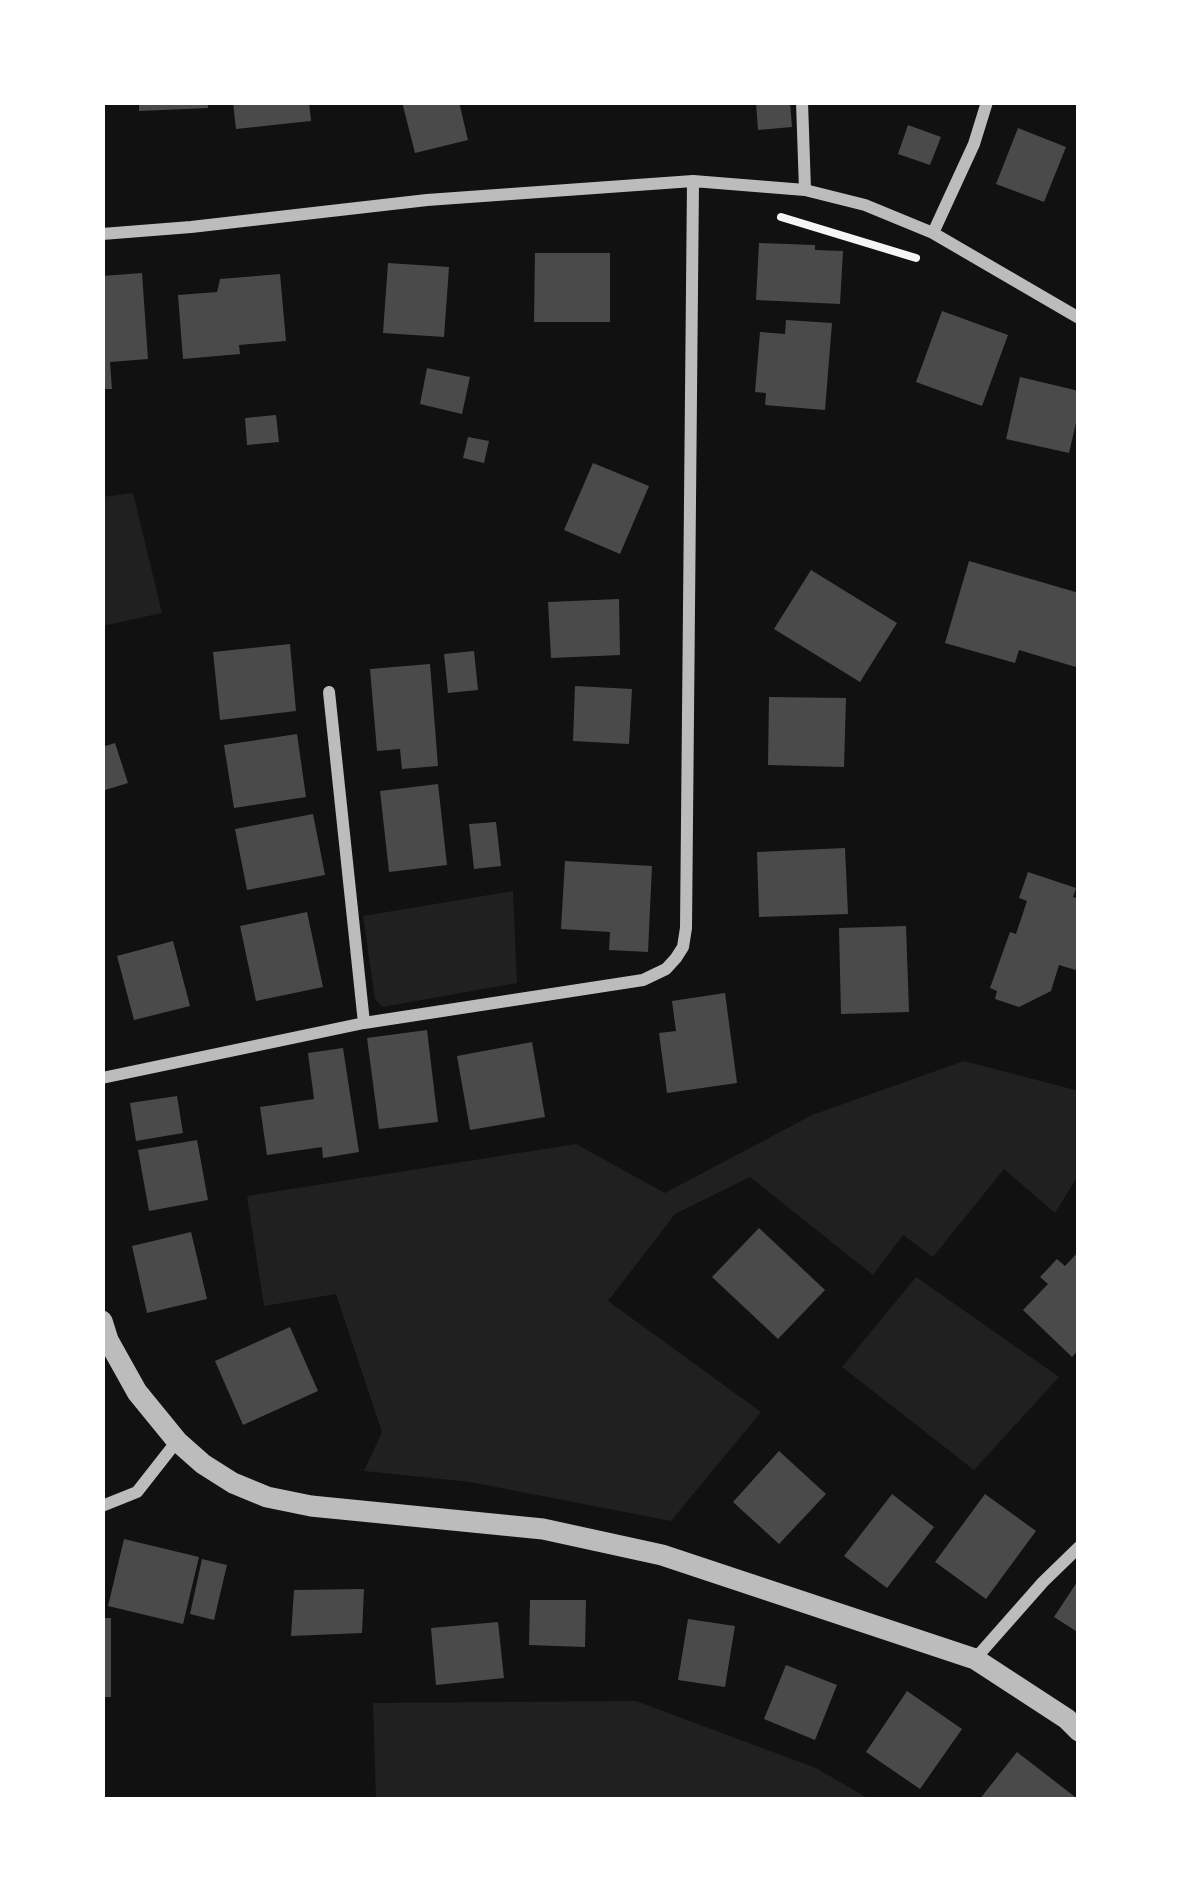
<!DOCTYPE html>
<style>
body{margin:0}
#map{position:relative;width:1181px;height:1902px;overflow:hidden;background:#111;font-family:Karla,sans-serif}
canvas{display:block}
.frame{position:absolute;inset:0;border:105px solid #fff;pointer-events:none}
</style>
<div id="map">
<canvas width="1181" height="1902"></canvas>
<div class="frame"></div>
</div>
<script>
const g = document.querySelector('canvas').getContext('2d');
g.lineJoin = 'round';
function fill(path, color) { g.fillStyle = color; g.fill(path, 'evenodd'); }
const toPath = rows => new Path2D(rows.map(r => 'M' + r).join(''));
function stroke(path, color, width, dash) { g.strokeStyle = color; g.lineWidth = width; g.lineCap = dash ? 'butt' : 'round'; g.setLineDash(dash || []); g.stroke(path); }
const green = toPath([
 [133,493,162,613,102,626,102,497],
 [513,891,517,983,382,1007,375,999,363,916],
 [964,1061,1079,1091,1079,1174,1055,1213,1004,1169,933,1257,903,1235,873,1275,750,1177,675,1214,608,1301,761,1412,671,1521,470,1482,364,1471,382,1432,336,1294,264,1306,247,1196,576,1144,665,1193,812,1115],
 [916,1277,1059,1377,974,1470,842,1367],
 [636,1701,816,1768,871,1800,376,1800,373,1703]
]);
const building = toPath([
 [139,102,208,102,208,108,139,111],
 [233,102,309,102,311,121,236,129],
 [402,102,459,102,468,140,415,153],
 [756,102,790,102,792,127,758,130],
 [908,125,941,137,930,165,898,154],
 [1018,128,1066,147,1044,202,996,184],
 [759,243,815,245,815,250,843,251,840,304,756,300],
 [535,253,610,253,610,322,534,322],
 [388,263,449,267,444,337,383,333],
 [142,273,148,359,110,362,112,389,102,389,102,276],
 [280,274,286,341,239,345,240,354,183,359,178,295,217,292,220,279],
 [942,311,1008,335,982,406,916,382],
 [786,320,832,323,825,410,765,405,766,393,755,392,760,332,785,334],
 [427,368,470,377,462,414,420,404],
 [1020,377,1079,391,1079,410,1069,453,1006,439],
 [276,415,279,442,247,445,245,418],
 [468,437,489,441,484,463,463,458],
 [593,463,649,486,620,554,564,530],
 [969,561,1079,593,1079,668,1019,650,1015,663,945,643],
 [811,570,897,623,860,682,774,629],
 [619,599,620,655,551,658,548,602],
 [290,644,296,711,220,720,213,652],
 [474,651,478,690,448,693,444,654],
 [430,664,438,766,402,769,400,749,377,751,370,669],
 [575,686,632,689,629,744,573,741],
 [769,697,846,698,844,767,768,765],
 [297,734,306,797,234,808,224,745],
 [115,743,128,783,102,791,102,747],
 [438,784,447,865,389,872,380,791],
 [313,814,325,875,247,890,235,829],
 [496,822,501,866,474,869,469,824],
 [845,848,848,914,759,917,757,852],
 [565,861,652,866,648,952,609,950,610,932,561,929],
 [1028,872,1076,888,1073,897,1079,899,1079,971,1059,965,1051,991,1019,1007,995,999,997,991,990,988,1010,932,1016,934,1027,901,1019,898],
 [307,912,323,987,256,1001,240,926],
 [906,926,909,1012,841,1014,839,928],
 [173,941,190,1006,134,1020,117,956],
 [725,993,737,1083,667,1093,659,1033,676,1031,672,1001],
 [427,1030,438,1122,379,1129,367,1038],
 [532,1042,545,1117,470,1130,457,1056],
 [343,1048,359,1152,323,1158,322,1147,267,1155,260,1107,314,1099,308,1053],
 [177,1096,183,1133,136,1141,130,1103],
 [197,1140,208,1200,149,1211,138,1150],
 [759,1228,825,1290,778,1339,712,1277],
 [191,1232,207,1299,147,1313,132,1246],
 [1079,1251,1079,1349,1072,1357,1023,1310,1048,1284,1040,1277,1057,1259,1065,1266],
 [290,1327,318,1391,243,1425,215,1361],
 [779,1451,826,1494,779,1544,733,1502],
 [892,1494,934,1527,887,1588,844,1556],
 [985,1494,1036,1531,986,1599,935,1562],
 [124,1539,199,1557,183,1624,108,1606],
 [202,1559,227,1565,214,1620,190,1614],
 [1079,1579,1079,1633,1054,1617],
 [364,1589,362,1633,291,1636,294,1590],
 [530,1600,586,1600,585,1647,529,1645],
 [102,1618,111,1618,111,1697,102,1697],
 [688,1619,735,1626,725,1687,678,1680],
 [498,1622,504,1678,436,1685,431,1628],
 [786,1665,837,1685,815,1740,764,1719],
 [907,1691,962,1729,920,1789,866,1752],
 [1017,1752,1079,1800,979,1800]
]);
const path = toPath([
 [781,217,916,258]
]);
const minor = toPath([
 [802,102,805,190],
 [933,233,974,144,987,102],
 [102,234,191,227,427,200,693,181,805,190,865,205,933,233,1079,318],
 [329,692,364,1023],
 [102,1078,364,1023,643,980,666,969,676,958,683,947,686,928,693,181],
 [102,1506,137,1492,177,1441],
 [975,1659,1043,1582,1079,1547]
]);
const tertiary = toPath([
 [102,1321,108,1340,137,1392,177,1441,203,1464,233,1483,267,1497,311,1506,543,1529,662,1555,975,1659,1067,1719,1079,1731]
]);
fill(green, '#202020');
fill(building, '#4a4a4a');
stroke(path, '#f5f5f5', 8);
stroke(minor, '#bcbcbc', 12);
stroke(tertiary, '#bcbcbc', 21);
</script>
